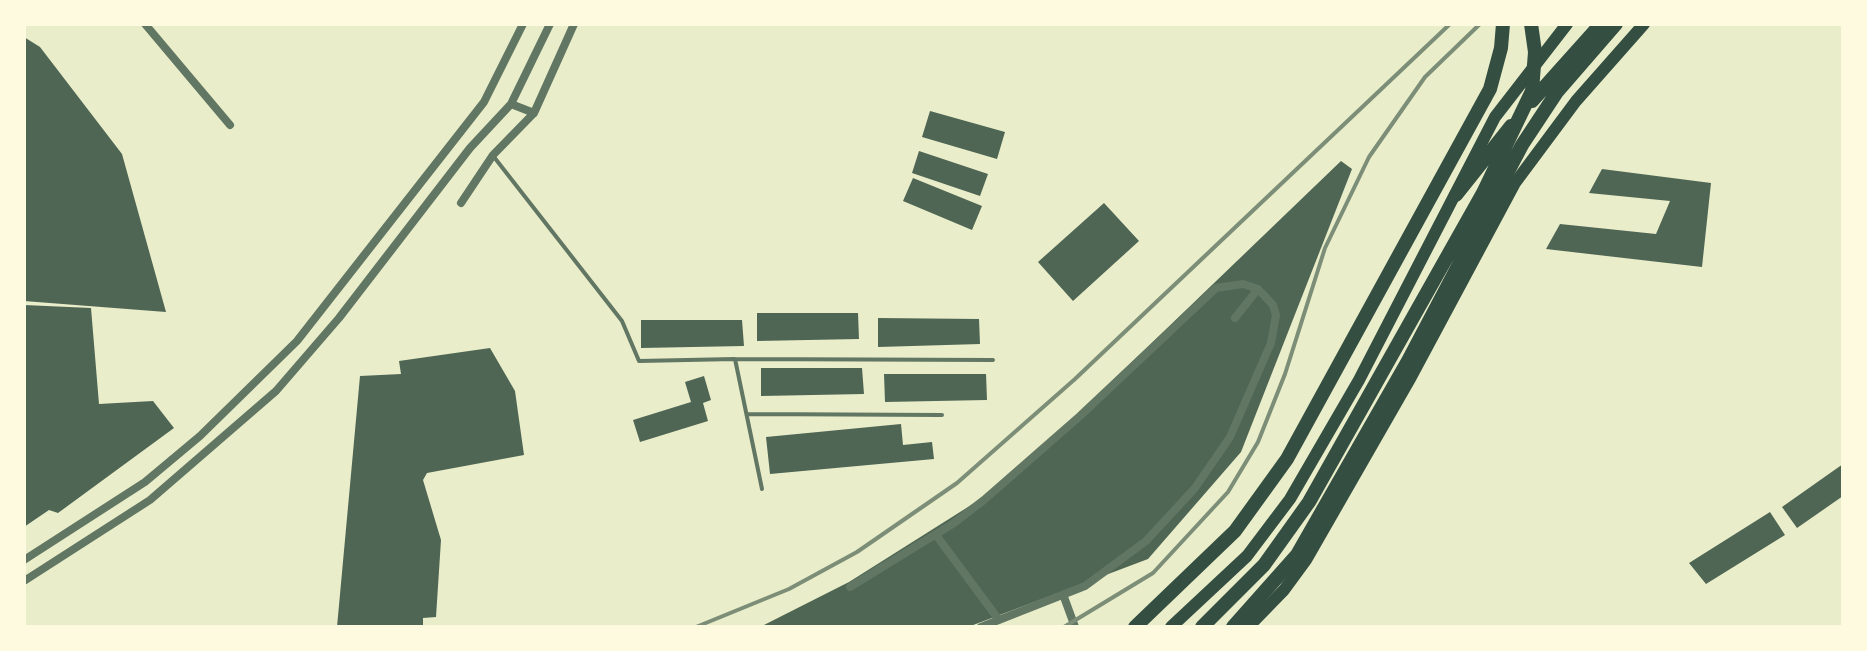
<!DOCTYPE html>
<style>
body{margin:0}
#map{position:relative;width:1867px;height:651px;overflow:hidden;background:#e9edc9;font-family:"Fira Sans",sans-serif}
canvas{display:block}
.frame{position:absolute;inset:0;border:26px solid #fefae0;pointer-events:none}
</style>
<div id="map">
<canvas width="1867" height="651"></canvas>
<div class="frame"></div>
</div>
<script>
const g = document.querySelector('canvas').getContext('2d');
g.lineJoin = 'round';
function fill(path, color) { g.fillStyle = color; g.fill(path, 'evenodd'); }
const toPath = rows => new Path2D(rows.map(r => 'M' + r).join(''));
function stroke(path, color, width, dash) { g.strokeStyle = color; g.lineWidth = width; g.lineCap = dash ? 'butt' : 'round'; g.setLineDash(dash || []); g.stroke(path); }
const building = toPath([
 [24,37,40,47,122,154,166,312,24,301],
 [930,111,1005,132,997,159,922,137],
 [919,151,988,174,980,196,912,173],
 [1341,161,1352,169,1241,452,1148,559,968,627,760,627,849,582,1006,483],
 [1602,169,1711,183,1702,267,1546,249,1560,224,1656,234,1670,201,1589,193],
 [913,178,982,206,972,230,903,201],
 [1104,203,1139,241,1073,301,1038,262],
 [24,305,91,308,99,404,153,401,174,428,58,513,49,510,24,527],
 [757,313,858,313,859,339,757,341],
 [878,318,979,319,980,344,878,347],
 [641,320,742,320,744,346,641,348],
 [490,348,515,391,524,455,427,473,423,480,441,540,436,617,423,618,423,627,337,627,360,376,401,374,399,361],
 [761,368,862,368,864,394,761,396],
 [884,374,986,374,987,400,885,402],
 [704,376,711,400,703,403,708,421,640,442,633,420,691,402,685,382],
 [901,424,903,445,932,442,934,459,770,474,766,437],
 [1843,464,1843,496,1797,528,1782,507],
 [1770,512,1785,535,1706,584,1689,563]
]);
const service = toPath([
 [494,157,622,321,639,361,735,359,762,489],
 [735,359,993,360],
 [747,414,942,415]
]);
const minor = toPath([
 [145,24,230,125],
 [511,104,534,113],
 [461,203,493,155,534,113,574,24],
 [1235,318,1258,289],
 [936,535,999,620],
 [24,560,145,482,200,436,297,341,484,102,523,24],
 [24,581,150,500,276,391,339,318,470,148,511,104,550,24],
 [850,587,954,523,984,500,1080,416,1216,288,1243,284,1258,289,1273,305,1276,315,1271,343,1230,437,1195,488,1146,541,1085,586,981,627],
 [1064,597,1075,627]
]);
const primary = toPath([
 [1171,627,1247,556,1290,499,1359,380,1495,117,1567,24],
 [1248,627,1284,590,1306,560,1411,377,1515,183,1576,101,1644,24]
]);
const trunk = toPath([
 [1532,101,1601,24],
 [1456,195,1511,126],
 [1135,627,1235,531,1287,459,1490,89,1501,48,1503,24],
 [1202,627,1264,565,1309,502,1483,193,1532,91,1535,52,1531,24],
 [1233,627,1297,555,1408,361,1522,145,1557,92,1616,24]
]);
const rail = toPath([
 [696,627,789,589,857,552,957,483,1075,379,1450,24],
 [1064,627,1153,573,1228,492,1258,442,1285,374,1325,248,1369,157,1425,77,1480,24]
]);
fill(building, '#4f6655');
stroke(service, '#617663', 4);
stroke(minor, '#617663', 8);
stroke(primary, '#344e41', 12);
stroke(trunk, '#344e41', 14);
stroke(rail, '#7c8e77', 4);
</script>
